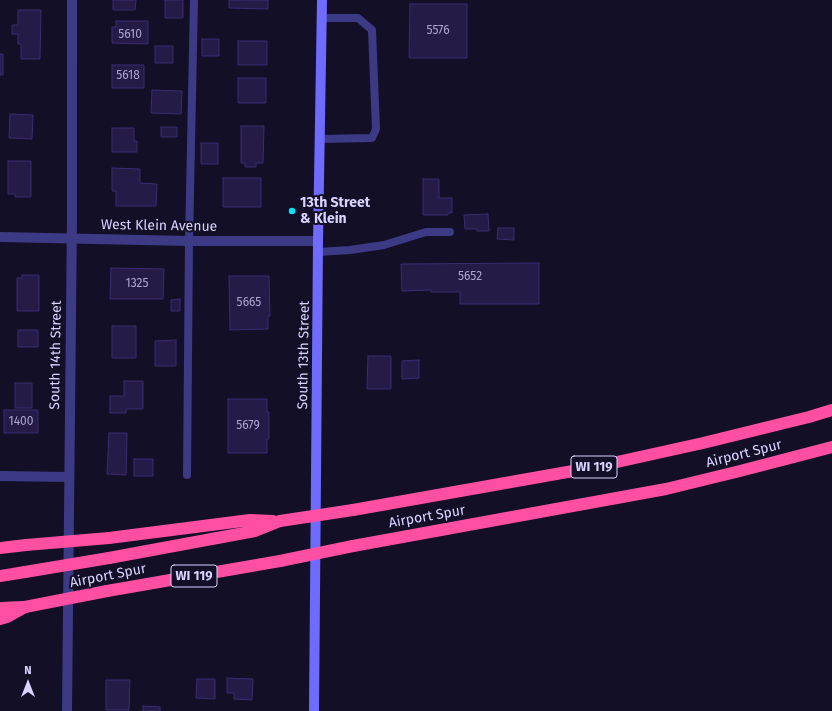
<!DOCTYPE html>
<style>
body{margin:0}
#map{position:relative;width:832px;height:711px;overflow:hidden;background:#130f26;font-family:"Fira Sans",sans-serif}
canvas{display:block}
.north{position:absolute;left:8px;top:663px;width:40px;height:40px;-webkit-text-stroke:3px #130f26;paint-order:stroke;rotate:0deg;font-size:11px;font-weight:700;line-height:16px;text-align:center;color:#d9d4ff}
.north::after{content:'';display:block;margin:auto;width:14px;height:18px;background:#d9d4ff;clip-path:polygon(50% 0,100% 100%,50% 72%,0 100%)}
</style>
<div id="map">
<canvas width="832" height="711"></canvas>
<div class="north">N</div>
</div>
<script>
const g = document.querySelector('canvas').getContext('2d');
g.lineJoin = 'round';
function fill(path, color) { g.fillStyle = color; g.fill(path, 'evenodd'); }
const toPath = rows => new Path2D(rows.map(r => 'M' + r).join(''));
function stroke(path, color, width, dash) { g.strokeStyle = color; g.lineWidth = width; g.lineCap = dash ? 'butt' : 'round'; g.setLineDash(dash || []); g.stroke(path); }
function write(font, color, halo, rows, align = 'center') {
  g.font = font + ' "Fira Sans",sans-serif'; g.lineWidth = 4; g.setLineDash([]); g.textBaseline = 'middle'; g.strokeStyle = halo; g.fillStyle = color; for (const [text, x, y, turn = 0] of rows) {
    g.save(); g.translate(x, y); g.rotate((+turn || 0) * Math.PI / 180); g.textAlign = isNaN(turn) ? turn : align; if (halo) g.strokeText(text, 0, 0); g.fillText(text, 0, 0); g.restore();
  }
}
const building = toPath([
 [113,0,136,0,135,10,113,10,113,0],
 [165,0,183,0,183,18,165,18,165,0],
 [229,0,268,0,268,9,229,8,229,0],
 [410,4,467,4,467,58,409,58,410,4],
 [18,10,41,10,40,59,21,59,21,44,18,44,18,34,12,34,12,25,18,25,18,10],
 [116,21,148,21,148,44,112,43,112,27,116,27,116,21],
 [202,39,219,39,219,56,202,56,202,39],
 [238,41,267,41,267,65,238,65,238,41],
 [155,46,173,46,173,63,155,63,155,46],
 [0,54,3,54,3,75,0,75,0,54],
 [112,65,144,65,144,88,112,88,112,65],
 [238,78,266,78,266,103,238,103,238,78],
 [152,90,182,91,181,114,151,113,152,90],
 [10,114,33,115,32,139,9,138,10,114],
 [241,126,264,126,263,163,256,163,256,167,245,167,245,163,241,163,241,126],
 [161,127,177,127,177,137,161,137,161,127],
 [112,128,134,128,134,141,137,141,137,152,112,152,112,128],
 [201,143,218,143,218,164,201,164,201,143],
 [8,161,31,161,31,197,15,197,15,194,8,194,8,161],
 [112,168,140,169,140,183,157,184,156,206,116,206,116,191,112,191,112,168],
 [223,178,261,178,261,207,223,207,223,178],
 [423,179,439,179,439,198,452,198,452,213,448,213,448,215,423,215,423,179],
 [488,214,489,231,477,231,477,229,465,229,464,215,488,214],
 [498,228,514,228,514,240,497,239,498,228],
 [539,263,539,304,460,304,460,292,431,292,431,290,402,291,401,264,539,263],
 [111,268,164,269,163,299,110,299,111,268],
 [22,275,39,275,39,311,17,311,17,278,22,278,22,275],
 [229,276,269,276,270,316,268,316,268,329,230,330,229,276],
 [180,299,180,311,171,311,171,300,180,299],
 [112,326,136,326,136,358,112,358,112,326],
 [18,330,38,330,38,347,18,347,18,330],
 [176,340,176,366,155,366,155,341,176,340],
 [368,356,391,356,391,389,367,389,368,356],
 [419,360,419,378,402,379,402,361,419,360],
 [124,381,143,381,143,409,126,409,126,413,110,413,110,396,124,396,124,381],
 [15,383,32,383,32,408,15,408,15,383],
 [228,399,267,399,267,412,269,412,269,439,267,439,267,453,228,453,228,399],
 [4,410,38,410,38,433,4,433,4,410],
 [109,433,127,433,126,475,107,474,109,433],
 [134,459,153,459,153,476,134,476,134,459],
 [227,678,253,679,252,700,234,699,234,693,227,693,227,678],
 [197,679,215,679,215,699,196,698,197,679],
 [106,680,130,680,129,710,106,710,106,680],
 [143,706,160,707,160,711,143,711,143,706]
]);
const lane = toPath([
 [320,139,372,138,376,129,372,30,358,18,321,18],
 [318,252,350,250,384,245,426,232,450,232],
 [187,475,189,241,194,0]
]);
const street = toPath([
 [0,237,189,241,318,241],
 [0,476,69,477],
 [67,711,72,216,72,0]
]);
const secondary = toPath([
 [314,711,318,241,322,0]
]);
const highway = toPath([
 [353,510,590,468,703,443,809,417,832,410],
 [109,538,250,520,273,521],
 [353,546,666,489,740,471,832,447],
 [0,548,26,545],
 [109,558,255,531,280,521],
 [0,576,25,572],
 [107,591,280,561],
 [0,608,23,607],
 [0,619,7,617,25,607]
]);
const highwayBridge = toPath([
 [280,521,353,510],
 [26,545,109,538],
 [280,561,353,546],
 [25,572,109,558],
 [25,607,107,591]
]);
const markers = [
 [292,211,4,"#00e5ff"]
];
const numberNames = [
 ["5576",438,31],
 ["5610",130,35],
 ["5618",128,76],
 ["5652",470,277],
 ["1325",137,284],
 ["5665",249,303],
 ["1400",21,422],
 ["5679",248,426]
];
const shields = [
 [594,467,46],
 [194,576,46]
];
const shieldNames = [
 ["WI 119",594,467],
 ["WI 119",194,576]
];
const poiNames = [
 ["13th Street",300,203],
 ["& Klein",300,219]
];
const streetNames = [
 ["West Klein Avenue",159,226,1],
 ["South 14th Street",56,355,-89],
 ["South 13th Street",304,355,-89],
 ["Airport Spur",744,454,-14],
 ["Airport Spur",427,517,-10],
 ["Airport Spur",108,576,-11]
];
fill(building, '#241b47');
stroke(building, '#3b2d73', 1);
stroke(lane, '#3d3a85', 8);
stroke(street, '#3d3a85', 10);
stroke(secondary, '#6f6bff', 10);
stroke(highway, '#ff4fa3', 12);
stroke(highwayBridge, '#ff4fa3', 12);
for (const [x, y, r, color] of markers) { const dot = new Path2D(); dot.arc(x, y, r, 0, 2 * Math.PI); g.fillStyle = color; g.fill(dot); stroke(dot, '#130f26', 1.5); }
write('12px', '#aca6d1', null, numberNames);
for (const [x, y, w] of shields) { const box = new Path2D(); box.roundRect(x - w / 2, y - 11, w, 22, 3); g.fillStyle = '#130f26'; g.fill(box); stroke(box, '#d9d4ff', 1); }
write('bold 13px', '#d9d4ff', null, shieldNames);
write('bold 14px', '#d9d4ff', '#130f26', poiNames, 'left');
write('14px', '#d9d4ff', '#130f26', streetNames);
</script>
